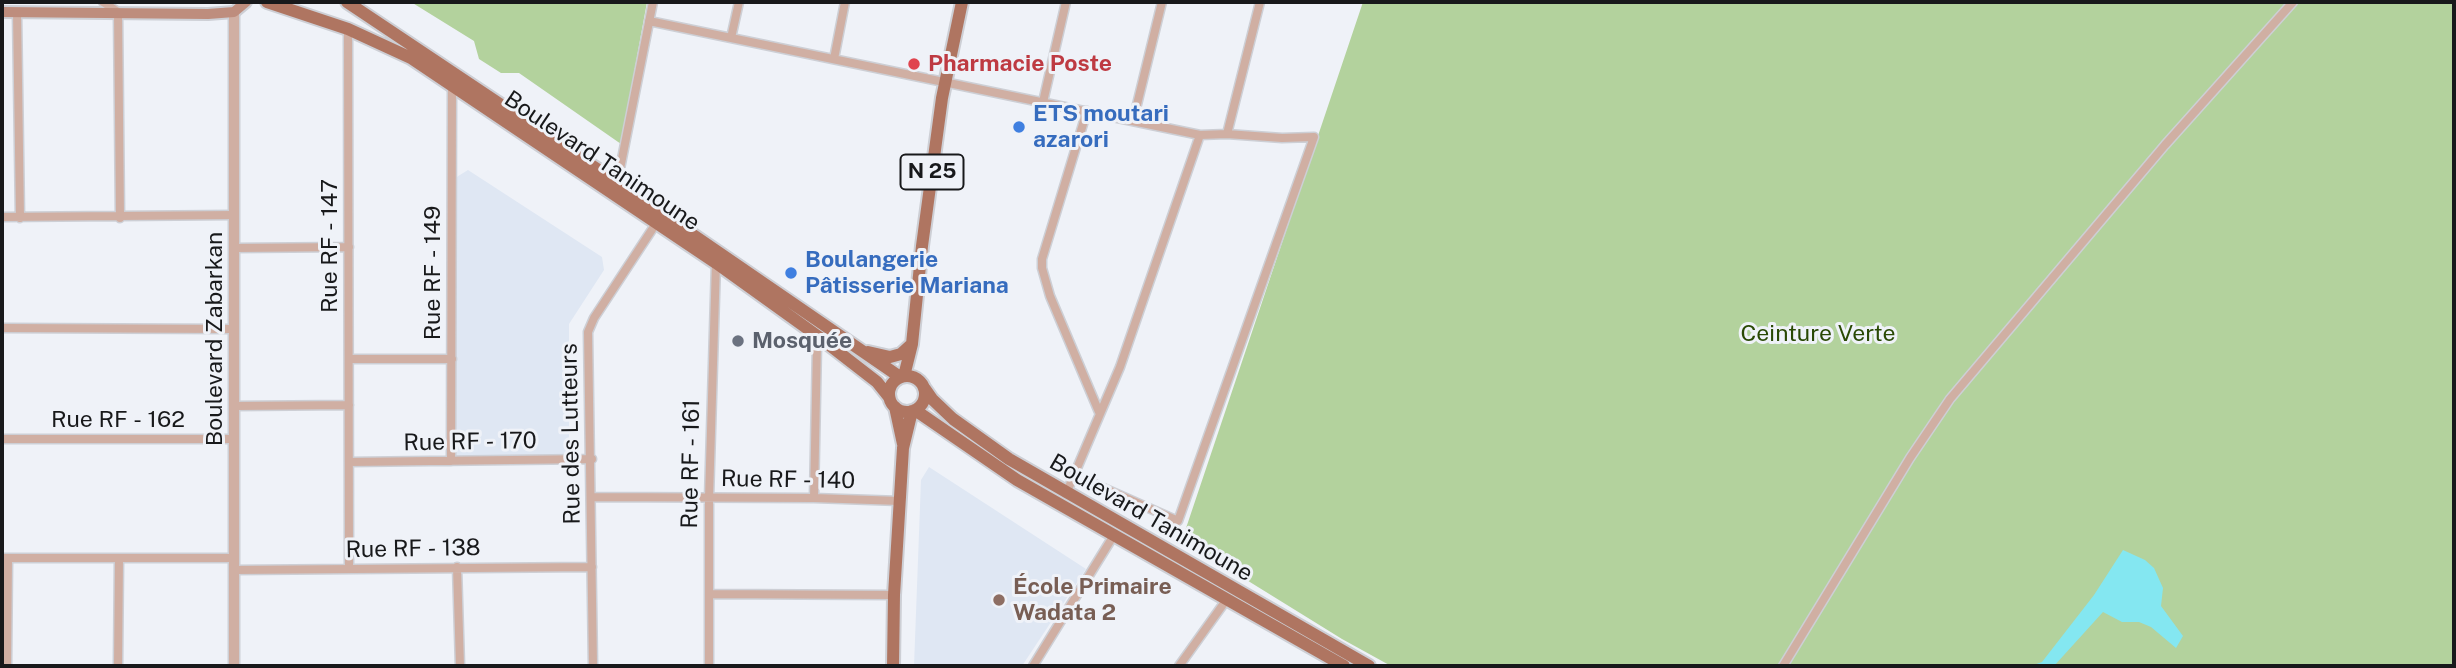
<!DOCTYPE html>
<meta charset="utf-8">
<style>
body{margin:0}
#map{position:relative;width:2456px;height:668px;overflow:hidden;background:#eff2f8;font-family:"Public Sans",sans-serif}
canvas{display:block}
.frame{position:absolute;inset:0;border:4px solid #18191b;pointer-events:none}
</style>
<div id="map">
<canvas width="2456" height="668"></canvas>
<div class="frame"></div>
</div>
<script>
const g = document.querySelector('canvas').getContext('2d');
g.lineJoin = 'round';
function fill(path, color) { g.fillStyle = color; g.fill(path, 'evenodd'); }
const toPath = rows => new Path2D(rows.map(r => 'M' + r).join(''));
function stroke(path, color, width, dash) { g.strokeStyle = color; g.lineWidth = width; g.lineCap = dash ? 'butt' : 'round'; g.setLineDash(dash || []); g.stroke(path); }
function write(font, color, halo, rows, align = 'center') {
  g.font = font + ' "Public Sans",sans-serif'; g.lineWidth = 6; g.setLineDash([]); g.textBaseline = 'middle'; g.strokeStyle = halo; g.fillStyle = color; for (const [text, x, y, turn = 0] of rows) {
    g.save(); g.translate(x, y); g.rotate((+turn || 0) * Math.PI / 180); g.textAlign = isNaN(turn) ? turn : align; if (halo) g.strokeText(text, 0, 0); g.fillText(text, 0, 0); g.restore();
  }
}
const built = toPath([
 [468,170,602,257,604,270,569,324,569,456,455,457,455,178],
 [929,467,1086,569,1022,666,914,666,921,480]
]);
const green = toPath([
 [411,2,647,2,621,144,519,73,501,73,479,59,474,41],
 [1363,2,2454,2,2454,666,1391,666,1342,639,1182,540]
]);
const water = toPath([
 [2123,550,2145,560,2154,568,2163,588,2161,606,2183,636,2176,648,2151,627,2139,622,2122,622,2103,612,2054,666,2031,666,2042,662,2094,595]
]);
const minor = toPath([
 [103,2,118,12,120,218],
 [17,12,20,218],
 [649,21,1200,135,1227,134,1282,138,1314,137,1178,521,1074,475],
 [348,29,349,569],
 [731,38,739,2],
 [834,59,845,2],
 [1043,102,1066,2],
 [1087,111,1042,259,1042,268,1050,296,1099,412],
 [1133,121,1162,2],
 [1227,134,1260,2],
 [617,184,653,2],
 [2,217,234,215],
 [234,248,349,247],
 [2,328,234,329],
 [349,359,452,359],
 [234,406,349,405],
 [2,439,234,439],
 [451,461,452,85],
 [349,462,592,459],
 [1066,494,1120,367,1200,135],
 [592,497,814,498,900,501],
 [814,498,817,344,819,337],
 [2,558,234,558],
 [457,567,460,666],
 [234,570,592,567],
 [709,594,894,595],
 [7,666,8,558],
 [118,666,119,558],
 [593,666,588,332,594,318,657,222],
 [709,666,709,498,716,263],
 [1033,666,1114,535],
 [1179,666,1227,599],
 [1783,666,1910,458,1950,399,2165,145,2293,2]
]);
const tertiary = toPath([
 [234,12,234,666]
]);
const secondary = toPath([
 [2,12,208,14,234,12,246,2]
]);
const primary = toPath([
 [267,2,348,29,411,58,716,263,819,337,877,382,889,397],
 [347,2,597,169,900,377],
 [868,352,890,357,901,354,912,344],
 '889 394a18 18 0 1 1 36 0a18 18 0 1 1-36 0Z',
 [904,376,912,344,922,246,942,98,962,2],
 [925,389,932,399,953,419,1009,459,1369,666],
 [895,407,903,444],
 [915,410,1017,480,1344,666],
 [893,666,894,595,903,448,912,411]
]);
const markers = [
 [914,64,7,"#e0444e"],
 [1019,127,7,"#3f7fe0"],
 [791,273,7,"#3f7fe0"],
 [738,341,7,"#6b7280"],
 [999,600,7,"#8d6e63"]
];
const shields = [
 [932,172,63]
];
const shieldNames = [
 ["N 25",932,172]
];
const healthNames = [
 ["Pharmacie Poste",928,64]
];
const shopNames = [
 ["ETS moutari",1033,114],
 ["azarori",1033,140],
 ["Boulangerie",805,260],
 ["Pâtisserie Mariana",805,286]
];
const streetNames = [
 ["Boulevard Tanimoune",602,161,34],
 ["Rue RF - 147",330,246,-90],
 ["Rue RF - 149",433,273,-90],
 ["Boulevard Zabarkan",215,339,-90],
 ["Rue RF - 162",118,420],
 ["Rue des Lutteurs",571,434,-91],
 ["Rue RF - 170",470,442,-1],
 ["Rue RF - 161",691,464,-89],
 ["Rue RF - 140",788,480,1],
 ["Boulevard Tanimoune",1151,518,30],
 ["Rue RF - 138",413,549,-1]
];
const parkNames = [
 ["Ceinture Verte",1818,334]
];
const worshipNames = [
 ["Mosquée",752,341]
];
const educationNames = [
 ["École Primaire",1013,587],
 ["Wadata 2",1013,613]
];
fill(built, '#dfe7f3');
fill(green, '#b3d29d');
fill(water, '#84e7f1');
stroke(minor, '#cdcfd5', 11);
stroke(tertiary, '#cdcfd5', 13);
stroke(secondary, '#cdcfd5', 14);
stroke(primary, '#cdcfd5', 16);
stroke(minor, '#d0afa3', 8);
stroke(tertiary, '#d0afa3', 10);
stroke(secondary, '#be8d7d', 10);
stroke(primary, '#af7561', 12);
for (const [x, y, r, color] of markers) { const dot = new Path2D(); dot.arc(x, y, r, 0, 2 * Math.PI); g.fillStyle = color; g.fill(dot); stroke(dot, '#eff2f8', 2.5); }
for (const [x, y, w] of shields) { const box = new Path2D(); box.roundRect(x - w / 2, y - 17.5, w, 35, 5); g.fillStyle = '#eff2f8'; g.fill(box); stroke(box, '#18191b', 2); }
write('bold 21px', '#18191b', null, shieldNames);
write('bold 23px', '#be3a42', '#eff2f8', healthNames, 'left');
write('bold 23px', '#366cbe', '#eff2f8', shopNames, 'left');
write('23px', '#18191b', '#eff2f8', streetNames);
write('23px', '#294904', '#eff2f8', parkNames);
write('bold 23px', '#5b616d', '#eff2f8', worshipNames, 'left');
write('bold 23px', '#785e54', '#eff2f8', educationNames, 'left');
</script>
